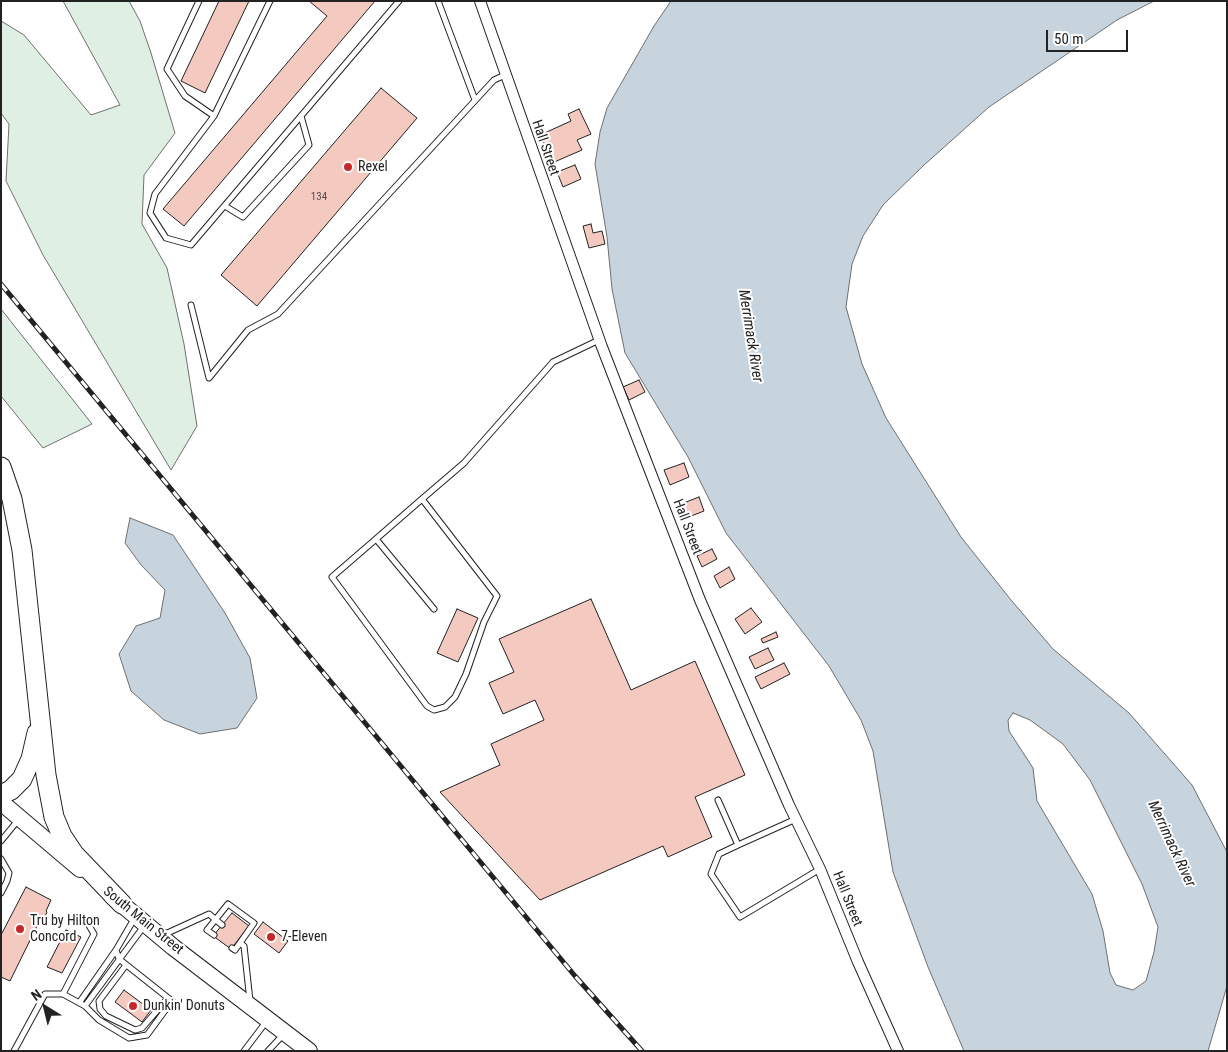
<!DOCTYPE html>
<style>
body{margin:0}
#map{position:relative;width:1228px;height:1052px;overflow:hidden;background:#fff;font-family:"Roboto Condensed",sans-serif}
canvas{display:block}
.frame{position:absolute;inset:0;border:2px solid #222;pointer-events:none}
.north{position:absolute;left:20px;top:982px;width:50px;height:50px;-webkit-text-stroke:4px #fff;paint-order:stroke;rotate:324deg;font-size:14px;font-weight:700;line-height:20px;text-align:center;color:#222}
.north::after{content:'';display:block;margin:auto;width:18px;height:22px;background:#222;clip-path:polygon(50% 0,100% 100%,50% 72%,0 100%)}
.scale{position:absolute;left:1046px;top:30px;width:82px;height:22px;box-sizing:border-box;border:2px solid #222;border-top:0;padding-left:6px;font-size:15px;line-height:18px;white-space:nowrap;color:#222;-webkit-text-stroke:4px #fff;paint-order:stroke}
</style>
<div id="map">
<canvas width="1228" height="1052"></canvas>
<div class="frame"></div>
<div class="north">N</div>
<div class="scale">50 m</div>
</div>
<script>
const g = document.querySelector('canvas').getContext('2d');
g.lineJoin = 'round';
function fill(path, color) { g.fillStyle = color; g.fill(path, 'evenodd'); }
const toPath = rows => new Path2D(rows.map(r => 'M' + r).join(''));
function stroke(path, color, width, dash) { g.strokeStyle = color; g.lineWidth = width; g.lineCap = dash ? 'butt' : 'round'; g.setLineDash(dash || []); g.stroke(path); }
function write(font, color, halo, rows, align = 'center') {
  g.font = font + ' "Roboto Condensed",sans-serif'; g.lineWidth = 4; g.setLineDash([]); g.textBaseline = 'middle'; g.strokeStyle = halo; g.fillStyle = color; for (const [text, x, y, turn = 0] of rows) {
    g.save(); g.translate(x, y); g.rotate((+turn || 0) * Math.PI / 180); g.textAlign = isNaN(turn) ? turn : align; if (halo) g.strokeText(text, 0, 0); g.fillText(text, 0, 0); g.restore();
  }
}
const green = toPath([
 [63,1,129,1,140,21,151,53,175,133,144,175,142,224,167,268,184,344,197,426,171,470,43,255,6,181,9,124,1,113,1,21,24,35,91,115,120,105,63,1],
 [1,309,92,424,43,448,1,396,1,309]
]);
const water = toPath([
 [671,1,1154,1,1117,20,989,107,923,166,883,205,863,236,852,264,846,307,862,364,886,418,961,537,1011,600,1053,649,1129,713,1192,785,1227,852,1227,986,1208,1051,964,1051,928,967,893,872,873,751,861,720,829,666,726,533,688,457,625,353,612,289,607,237,595,164,600,132,607,108,654,26,671,1],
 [1013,713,1030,720,1063,744,1090,780,1142,884,1158,927,1154,952,1146,981,1133,990,1116,985,1110,973,1103,931,1092,894,1037,801,1033,768,1009,731,1008,720,1013,713],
 [130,518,173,535,225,613,250,658,257,698,237,728,200,734,164,720,131,691,119,654,136,626,160,618,165,590,141,565,125,543,130,518]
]);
const building = toPath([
 [219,1,249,1,205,93,181,81,219,1],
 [309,1,375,1,184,226,163,209,327,16,309,1],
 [381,88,417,118,257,306,221,275,381,88],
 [579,109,591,134,577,140,582,150,552,163,540,135,571,121,568,114,579,109],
 [575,165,581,179,563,187,557,172,575,165],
 [591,224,593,233,602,231,605,244,589,248,583,226,591,224],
 [639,380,645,392,629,400,623,387,639,380],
 [684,463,689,477,670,485,664,470,684,463],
 [699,497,704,511,686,518,681,504,699,497],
 [712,549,717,559,702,567,697,556,712,549],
 [729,567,735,579,720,588,714,576,729,567],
 [591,599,631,690,695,661,745,775,695,797,712,837,668,857,663,846,540,900,440,792,500,765,491,744,544,720,535,700,503,714,489,683,514,672,499,639,591,599],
 [751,608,762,622,745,634,735,619,751,608],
 [457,609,478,618,458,662,437,653,457,609],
 [776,632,778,637,763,643,761,639,776,632],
 [768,648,774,660,755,669,749,657,768,648],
 [784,663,790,674,761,689,755,677,784,663],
 [26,887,51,900,46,911,47,912,42,923,39,922,10,981,1,977,1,935,26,887],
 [232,913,249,926,231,949,213,936,232,913],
 [263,922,288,941,279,953,254,934,263,922],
 [66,930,81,937,62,973,47,967,66,930],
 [124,990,151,1010,142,1022,115,1002,124,990]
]);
const service = toPath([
 [199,1,167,69,185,96,214,116,155,194,150,213,166,238,191,245,399,1],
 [438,1,475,100],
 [214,116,270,1],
 [225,206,243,217,309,145,301,116],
 [191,305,209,378,248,330,278,314,494,80,505,75],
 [422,499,497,596,484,622,466,674,455,697,445,707,434,710,427,706,332,577,376,539,422,499,464,463,553,362,599,340],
 [376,539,434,609],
 [718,800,738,845,719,854,711,874,740,917,820,869],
 [1,841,19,819],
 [738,845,796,819],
 [1,859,9,873,7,881,1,893],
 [163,935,209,914,222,925],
 [214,935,207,930,228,904,254,923,235,950,232,948],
 [240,943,244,946,250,1001],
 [126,965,99,1001,100,1009,106,1016,135,1030,142,1028,168,998],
 [63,994,94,934,87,922],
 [79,1003,116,950,134,919],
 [85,1006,144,926],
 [14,1051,45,994,63,994,85,1006,99,1020,129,1038,147,1035,172,1001,119,959,116,950],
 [244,1051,266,1022],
 [268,1051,283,1035]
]);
const minor = toPath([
 [480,1,602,347,700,600,789,805,820,869,858,962,898,1051]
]);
const primary = toPath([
 [1,802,80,869],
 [112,896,173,947,309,1051]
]);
const motorway = toPath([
 [1,467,12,499,22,550,46,775,54,817,62,836,74,854,122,904],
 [1,795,11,790,22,779,31,759,37,733]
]);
const rail = toPath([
 [1,284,575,976,642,1051]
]);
const markers = [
 [348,167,5,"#c62828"],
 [20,929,5,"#c62828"],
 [271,937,5,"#c62828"],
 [133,1006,5,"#c62828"]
];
const numberNames = [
 ["134",319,197]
];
const streetNames = [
 ["Hall Street",545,148,71],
 ["Hall Street",687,527,69],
 ["Hall Street",847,899,68],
 ["South Main Street",143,921,39]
];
const poiNames = [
 ["Rexel",358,167],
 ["Tru by Hilton",30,921],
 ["Concord",30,937],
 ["7-Eleven",281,937],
 ["Dunkin' Donuts",143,1006]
];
const waterNames = [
 ["Merrimack River",750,336,81],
 ["Merrimack River",1171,844,65]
];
fill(green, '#e0efe3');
stroke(green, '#6f6f6f', 1);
fill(water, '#c7d3dd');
stroke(water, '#6f6f6f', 1);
fill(building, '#f3c9c0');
stroke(building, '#222', 1);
stroke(service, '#222', 7);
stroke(minor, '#222', 12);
stroke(primary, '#222', 18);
stroke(motorway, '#222', 21);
stroke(service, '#fff', 5);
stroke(minor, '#fff', 10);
stroke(primary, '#fff', 16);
stroke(motorway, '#fff', 19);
stroke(rail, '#222', 5);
stroke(rail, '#fff', 3, [9]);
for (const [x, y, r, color] of markers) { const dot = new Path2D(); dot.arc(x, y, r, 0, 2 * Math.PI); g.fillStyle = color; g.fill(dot); stroke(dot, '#fff', 2); }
write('11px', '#564c4a', null, numberNames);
write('14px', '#222', '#fff', streetNames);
write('14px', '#222', '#fff', poiNames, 'left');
write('italic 15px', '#222', '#fff', waterNames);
</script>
